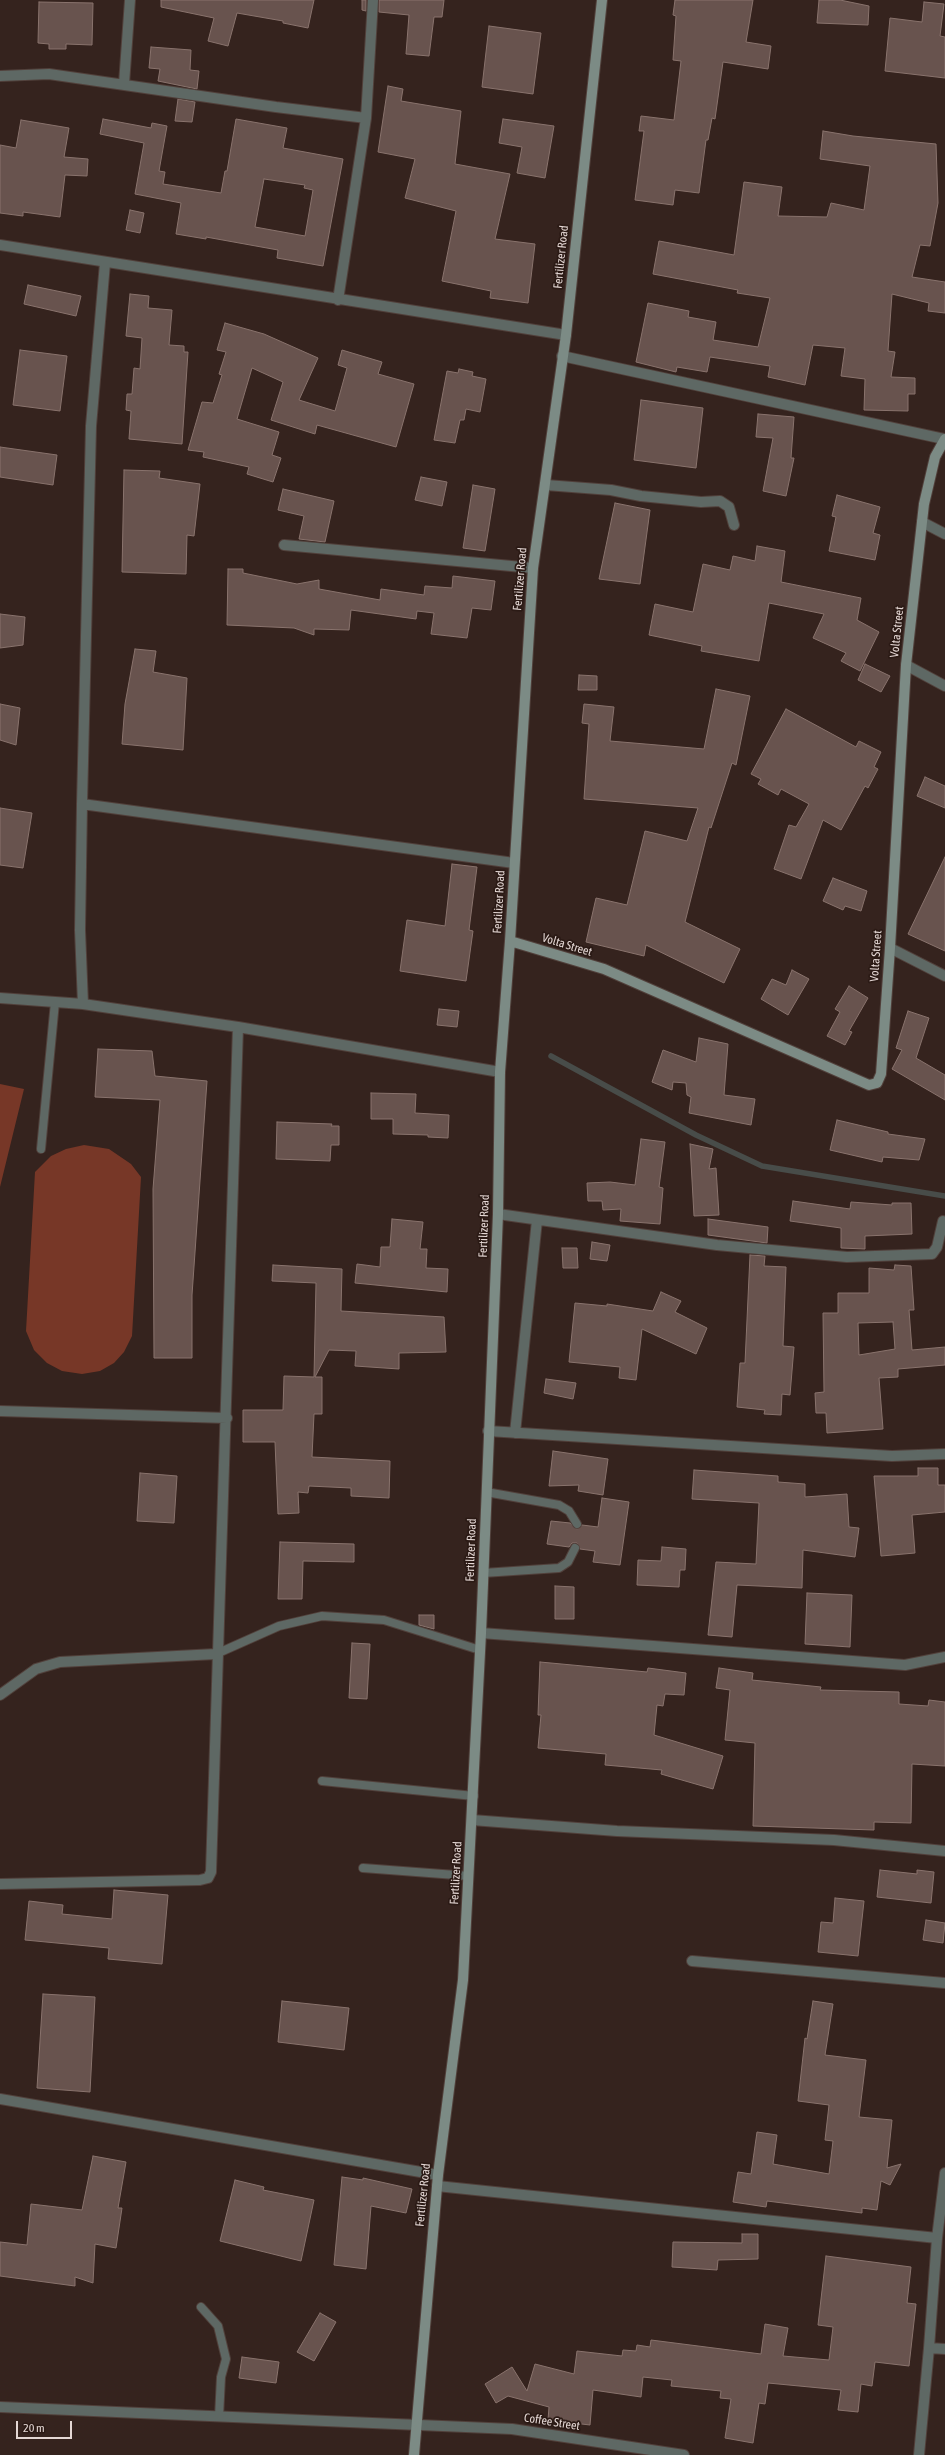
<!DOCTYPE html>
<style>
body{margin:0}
#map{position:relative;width:945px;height:2455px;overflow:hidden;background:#35231e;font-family:"Asap Condensed",sans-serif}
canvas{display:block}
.scale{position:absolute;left:16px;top:2421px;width:56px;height:18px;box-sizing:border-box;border:2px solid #e4d7d4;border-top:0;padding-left:5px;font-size:12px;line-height:14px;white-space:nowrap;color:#e4d7d4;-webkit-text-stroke:3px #2b1a15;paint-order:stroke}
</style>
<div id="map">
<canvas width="945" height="2455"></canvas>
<div class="scale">20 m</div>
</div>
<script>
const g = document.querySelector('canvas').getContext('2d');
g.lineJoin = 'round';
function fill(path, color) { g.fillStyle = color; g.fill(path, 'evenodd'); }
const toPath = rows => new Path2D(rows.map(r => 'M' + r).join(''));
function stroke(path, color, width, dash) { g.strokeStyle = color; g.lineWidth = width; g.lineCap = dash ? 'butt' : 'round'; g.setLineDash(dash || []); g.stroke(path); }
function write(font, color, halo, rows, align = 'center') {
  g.font = font + ' "Asap Condensed",sans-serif'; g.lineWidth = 3.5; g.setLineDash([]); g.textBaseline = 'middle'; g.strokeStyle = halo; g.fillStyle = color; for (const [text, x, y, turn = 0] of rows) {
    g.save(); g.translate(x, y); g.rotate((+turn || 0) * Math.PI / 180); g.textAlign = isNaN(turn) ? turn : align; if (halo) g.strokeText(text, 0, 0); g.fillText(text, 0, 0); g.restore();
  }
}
const green = toPath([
 [0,1084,24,1089,0,1187],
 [84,1145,109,1149,131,1164,141,1177,132,1336,124,1352,114,1363,100,1371,82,1374,62,1371,47,1363,34,1350,26,1331,35,1172,51,1156,66,1149]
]);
const stream = toPath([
 [551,1056,696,1135,762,1166,945,1196]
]);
const building = toPath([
 [161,0,314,0,308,28,283,23,283,21,237,13,228,46,208,41,214,18,161,7,161,0],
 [362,0,366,0,366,11,362,10,362,0],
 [379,0,444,0,442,17,434,17,429,56,406,54,409,15,379,12,379,0],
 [675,0,753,0,746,42,771,46,768,69,723,62,715,119,712,118,708,140,706,140,699,193,675,190,673,205,635,200,644,131,639,131,641,116,674,120,681,61,673,60,676,16,673,15,675,0],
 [819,0,840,0,869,6,868,25,817,23,819,0],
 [39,2,93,3,92,45,66,44,66,49,49,49,49,44,38,43,39,2],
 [924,2,944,4,940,36,945,37,945,78,885,71,890,18,922,22,924,2],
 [489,26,541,33,533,94,482,87,489,26],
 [151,47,191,50,190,70,199,71,197,89,158,81,160,69,149,68,151,47],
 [388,86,403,89,401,101,461,111,455,164,510,174,495,239,535,244,528,303,490,298,491,291,442,281,456,211,405,198,415,159,378,152,388,86],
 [178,99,195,102,192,122,175,121,178,99],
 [103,119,151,128,152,123,167,126,159,171,165,172,163,184,221,193,225,171,227,171,236,119,287,128,283,148,343,159,323,266,277,258,278,250,206,237,206,239,176,234,181,203,135,194,144,143,100,134,103,119],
 [264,179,305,185,304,188,313,190,305,236,255,227,264,179],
 [503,119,554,126,545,178,517,173,522,147,499,143,503,119],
 [21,120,69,128,64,157,88,159,87,176,65,175,60,217,23,212,23,216,0,213,0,145,16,148,21,120],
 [823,131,853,136,936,144,938,203,930,246,920,245,912,277,945,282,945,313,928,311,929,303,892,294,888,351,895,352,891,377,915,378,915,394,908,394,908,411,864,410,865,379,841,376,845,348,813,345,805,385,768,377,770,366,710,357,707,372,677,367,676,372,636,362,648,303,689,311,688,317,716,322,713,340,758,347,770,298,737,293,738,290,653,274,659,241,734,255,744,182,782,187,778,216,827,217,831,203,864,210,870,166,820,159,823,131],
 [130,210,144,213,140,233,126,230,130,210],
 [28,285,81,296,76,316,24,304,28,285],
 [130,294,149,296,148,308,172,310,169,345,184,346,184,352,188,352,182,444,129,439,131,411,126,410,127,394,132,394,134,368,140,369,142,338,126,336,130,294],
 [225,323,264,334,318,358,299,400,335,411,347,368,338,365,342,350,382,362,378,374,414,384,396,447,317,425,315,434,271,420,283,382,252,368,237,419,279,432,272,455,281,458,273,482,247,474,249,467,203,457,204,452,188,450,202,402,213,403,222,375,219,374,226,352,217,350,225,323],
 [20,350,67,356,60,411,13,405,20,350],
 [459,369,473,372,472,376,486,379,480,412,466,409,464,420,460,420,455,443,434,440,447,371,458,373,459,369],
 [641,400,703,408,696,468,634,460,641,400],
 [758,414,794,417,791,458,794,458,786,496,763,491,773,438,756,437,758,414],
 [0,447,57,455,53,485,0,477,0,447],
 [124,470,160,471,159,478,200,484,194,536,187,535,186,574,122,572,124,470],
 [421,477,447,482,442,506,415,500,421,477],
 [473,485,495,489,485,551,463,548,473,485],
 [283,489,334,501,325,542,299,539,304,516,278,510,283,489],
 [837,495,880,507,873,533,880,535,875,560,829,551,836,517,832,516,837,495],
 [615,503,650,510,640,584,599,579,615,503],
 [757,546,785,551,781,582,861,598,857,620,879,632,860,671,841,661,846,653,813,638,824,614,769,603,759,661,701,651,702,646,649,635,655,604,693,612,703,564,730,570,733,556,755,561,757,546],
 [228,569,243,569,243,573,297,584,319,580,319,589,380,600,381,589,424,595,425,586,452,588,453,576,495,581,491,610,472,608,467,638,431,634,434,613,417,611,416,619,351,610,349,630,314,629,314,635,294,628,227,625,228,569],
 [0,614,25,617,23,645,0,648,0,614],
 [135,649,156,651,153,672,187,678,183,750,122,744,125,704,135,649],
 [865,664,890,676,881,692,858,680,865,664],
 [579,675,597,676,597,690,578,690,579,675],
 [716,689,750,696,736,765,732,763,711,828,709,827,685,922,740,949,724,983,646,945,644,956,586,942,596,898,627,905,645,831,687,841,698,808,584,799,589,724,582,723,584,704,614,707,610,741,704,749,716,689],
 [0,704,20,708,16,745,0,740,0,704],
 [786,709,856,747,859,741,881,752,874,767,878,769,868,788,865,786,841,830,823,820,801,879,774,869,789,825,796,827,809,804,781,789,778,795,758,784,761,779,751,774,786,709],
 [925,777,945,786,945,808,917,796,925,777],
 [0,808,32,813,23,868,0,865,0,808],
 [945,857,945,951,908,934,945,857],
 [452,864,477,867,469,930,473,931,466,981,400,971,407,920,445,926,452,864],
 [833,878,867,891,861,911,845,906,843,910,823,901,833,878],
 [792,970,809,979,788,1015,761,999,772,979,786,985,792,970],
 [849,986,868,998,849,1031,852,1032,845,1045,827,1036,840,1012,835,1009,849,986],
 [439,1009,459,1011,457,1027,437,1025,439,1009],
 [908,1011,929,1018,916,1058,945,1075,945,1100,892,1069,902,1050,896,1048,908,1011],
 [699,1038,728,1044,724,1095,755,1099,751,1125,689,1113,691,1097,687,1095,686,1083,673,1082,672,1090,652,1082,663,1050,696,1062,699,1038],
 [98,1049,152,1051,155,1076,207,1081,192,1295,192,1358,154,1358,153,1189,160,1100,95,1097,98,1049],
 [371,1093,416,1094,415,1113,449,1115,448,1138,428,1137,428,1135,393,1134,393,1119,371,1119,371,1093],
 [837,1120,888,1132,888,1134,925,1139,919,1160,883,1157,882,1162,830,1150,837,1120],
 [277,1122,332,1124,331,1126,339,1126,339,1145,331,1145,330,1161,276,1159,277,1122],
 [641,1139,665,1142,659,1187,663,1188,660,1224,620,1221,621,1209,603,1210,602,1201,588,1201,587,1183,610,1182,635,1185,641,1139],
 [690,1144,713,1149,709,1169,716,1168,719,1215,694,1216,690,1144],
 [793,1201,850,1209,851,1202,892,1205,892,1203,911,1203,912,1234,865,1236,865,1249,841,1248,841,1228,790,1221,793,1201],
 [392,1219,423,1222,420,1249,427,1249,426,1268,448,1269,447,1292,355,1283,357,1264,380,1267,381,1247,390,1247,392,1219],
 [708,1219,768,1227,767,1243,708,1235,708,1219],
 [592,1242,610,1245,607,1261,590,1259,592,1242],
 [562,1248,577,1248,578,1268,563,1268,562,1248],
 [750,1255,765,1256,764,1266,786,1267,783,1346,794,1347,790,1395,782,1394,781,1415,764,1414,765,1410,737,1407,740,1363,745,1363,750,1255],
 [273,1265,342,1269,341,1311,444,1317,446,1352,399,1353,399,1369,355,1366,356,1351,329,1350,315,1377,322,1377,322,1414,314,1414,312,1457,390,1461,389,1498,351,1496,351,1488,309,1486,308,1493,298,1492,299,1513,278,1514,275,1442,243,1442,243,1410,283,1410,284,1376,314,1377,316,1283,272,1281,273,1265],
 [895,1265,911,1266,914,1310,909,1310,912,1350,945,1347,945,1365,898,1369,898,1377,879,1378,883,1429,827,1433,826,1413,816,1413,815,1393,824,1392,823,1313,838,1313,838,1293,869,1293,869,1268,894,1270,895,1265],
 [893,1322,895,1349,859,1355,858,1323,893,1322],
 [661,1292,681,1301,675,1312,707,1328,696,1354,642,1329,636,1380,619,1378,620,1367,569,1362,575,1303,607,1306,607,1304,653,1311,661,1292],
 [546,1379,576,1383,573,1399,544,1393,546,1379],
 [553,1451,608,1459,603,1495,578,1491,579,1485,549,1486,553,1451],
 [918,1468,938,1468,938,1485,945,1485,945,1512,912,1515,915,1553,881,1556,874,1476,918,1476,918,1468],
 [694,1470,778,1476,778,1482,805,1484,805,1497,847,1494,849,1527,859,1528,855,1557,803,1550,802,1588,737,1585,732,1637,708,1635,716,1562,756,1564,759,1503,692,1499,694,1470],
 [140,1473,177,1476,174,1523,137,1521,140,1473],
 [602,1498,629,1502,620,1565,593,1562,595,1551,580,1549,577,1543,572,1543,569,1547,547,1544,551,1521,570,1523,577,1529,582,1525,598,1527,602,1498],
 [280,1542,354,1544,354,1562,303,1561,302,1599,278,1599,280,1542],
 [662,1547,686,1549,685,1570,680,1570,679,1587,637,1585,638,1560,661,1561,662,1547],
 [555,1586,574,1587,574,1619,555,1619,555,1586],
 [807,1593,852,1595,850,1647,805,1644,807,1593],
 [419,1615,434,1615,434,1629,419,1625,419,1615],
 [352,1643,370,1644,367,1699,349,1698,352,1643],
 [540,1662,647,1672,648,1668,686,1673,684,1695,665,1694,663,1706,657,1705,654,1735,723,1756,713,1789,661,1774,662,1770,605,1765,606,1754,538,1748,541,1715,538,1715,540,1662],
 [719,1668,753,1673,752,1680,821,1687,820,1690,899,1692,899,1704,928,1706,929,1700,945,1702,945,1766,912,1764,911,1823,874,1822,874,1830,753,1826,755,1743,725,1740,730,1690,716,1688,719,1668],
 [880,1870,917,1874,917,1870,934,1872,931,1903,877,1897,880,1870],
 [114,1890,168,1895,162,1964,108,1959,109,1948,25,1940,29,1901,63,1905,62,1914,112,1919,114,1890],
 [835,1898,864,1901,858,1956,818,1952,821,1922,833,1923,835,1898],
 [926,1920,945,1923,943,1943,923,1940,926,1920],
 [43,1994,95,1997,90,2092,37,2088,43,1994],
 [282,2001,349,2008,344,2050,278,2042,282,2001],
 [813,2001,833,2004,825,2055,866,2060,859,2117,892,2120,887,2168,901,2164,890,2185,881,2181,877,2210,862,2208,862,2213,767,2201,766,2207,733,2202,738,2172,751,2174,757,2132,777,2135,773,2164,829,2174,833,2141,825,2140,829,2105,798,2101,805,2038,807,2039,813,2001],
 [93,2156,126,2162,118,2208,122,2208,116,2248,95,2244,93,2283,75,2277,75,2286,0,2276,0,2242,27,2245,31,2204,82,2210,93,2156],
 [342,2177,363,2180,363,2178,412,2189,406,2213,371,2206,366,2269,334,2265,342,2177],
 [235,2180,264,2187,263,2190,314,2200,301,2261,220,2241,235,2180],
 [742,2234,758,2234,758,2259,718,2260,717,2270,672,2267,673,2242,742,2243,742,2234],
 [826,2256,911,2267,907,2303,916,2304,909,2366,875,2362,872,2386,861,2384,858,2412,838,2410,841,2390,768,2383,765,2404,759,2403,753,2443,725,2438,731,2399,720,2398,721,2391,671,2386,672,2380,643,2377,641,2397,593,2390,590,2425,548,2420,549,2407,508,2396,496,2403,485,2384,512,2367,527,2391,535,2364,574,2374,577,2351,622,2356,623,2350,636,2351,637,2345,650,2347,651,2340,761,2354,765,2324,788,2328,783,2356,829,2360,833,2327,818,2325,826,2256],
 [320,2313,336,2322,314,2361,297,2352,320,2313],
 [242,2357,279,2362,276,2383,239,2378,242,2357]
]);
const lane = toPath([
 [41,1149,55,1002],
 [486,1492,559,1505,569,1511,577,1524],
 [483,1573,559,1568,568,1562,575,1548],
 [216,1654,279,1626,322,1616,384,1620,480,1650],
 [322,1781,474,1796],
 [363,1868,469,1876],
 [201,2307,218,2326,226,2359,221,2377,219,2417]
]);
const street = toPath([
 [0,76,49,74,276,107,366,118],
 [124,84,130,0],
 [0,245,566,335],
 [338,300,366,118,373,0],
 [562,356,944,439],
 [546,485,611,490,641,496,701,502,720,501,729,507,734,525],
 [922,522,945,534],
 [284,545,533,568],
 [906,665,945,686],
 [82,804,514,863],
 [890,948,945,976],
 [0,998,83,1004,238,1027,500,1072],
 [83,1004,80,930,82,804,91,426,105,263],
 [498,1214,717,1245,847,1257,932,1254,937,1247,943,1221],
 [0,1411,227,1418],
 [488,1431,892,1456,945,1454],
 [515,1433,537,1220],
 [481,1633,905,1665,945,1657],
 [0,1695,36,1669,60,1662,216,1654],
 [472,1820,617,1831,834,1840,945,1851],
 [0,1884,200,1880,208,1878,211,1872,238,1027],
 [692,1961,945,1983],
 [0,2099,438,2175],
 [437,2186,937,2238,929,2348,919,2455],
 [937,2238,945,2173],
 [929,2348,945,2349],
 [0,2407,512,2429,684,2455]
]);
const secondary = toPath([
 [510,941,604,969,869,1085,877,1083,881,1074,890,948,906,665,924,504,935,457,945,439],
 [414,2455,438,2175,463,1980,481,1633,498,1214,500,1072,510,941,533,568,566,335,602,0]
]);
const streetNames = [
 ["Fertilizer Road",561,257,-84],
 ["Fertilizer Road",520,579,-85],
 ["Volta Street",897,632,-84],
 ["Fertilizer Road",499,902,-87],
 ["Volta Street",567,945,17],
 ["Volta Street",876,956,-86],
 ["Fertilizer Road",484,1226,-88],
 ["Fertilizer Road",471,1550,-88],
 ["Fertilizer Road",456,1873,-87],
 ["Fertilizer Road",423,2195,-84],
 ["Coffee Street",552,2422,9]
];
fill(green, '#773727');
stroke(stream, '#484c49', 5.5);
fill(building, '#68534e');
stroke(building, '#89736d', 1);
stroke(lane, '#51403b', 10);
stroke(street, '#51403b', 12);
stroke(secondary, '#51403b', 12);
stroke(lane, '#5e6864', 8);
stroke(street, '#5e6864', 10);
stroke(secondary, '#7c8b85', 10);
write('12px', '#e4d7d4', '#2b1a15', streetNames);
</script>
